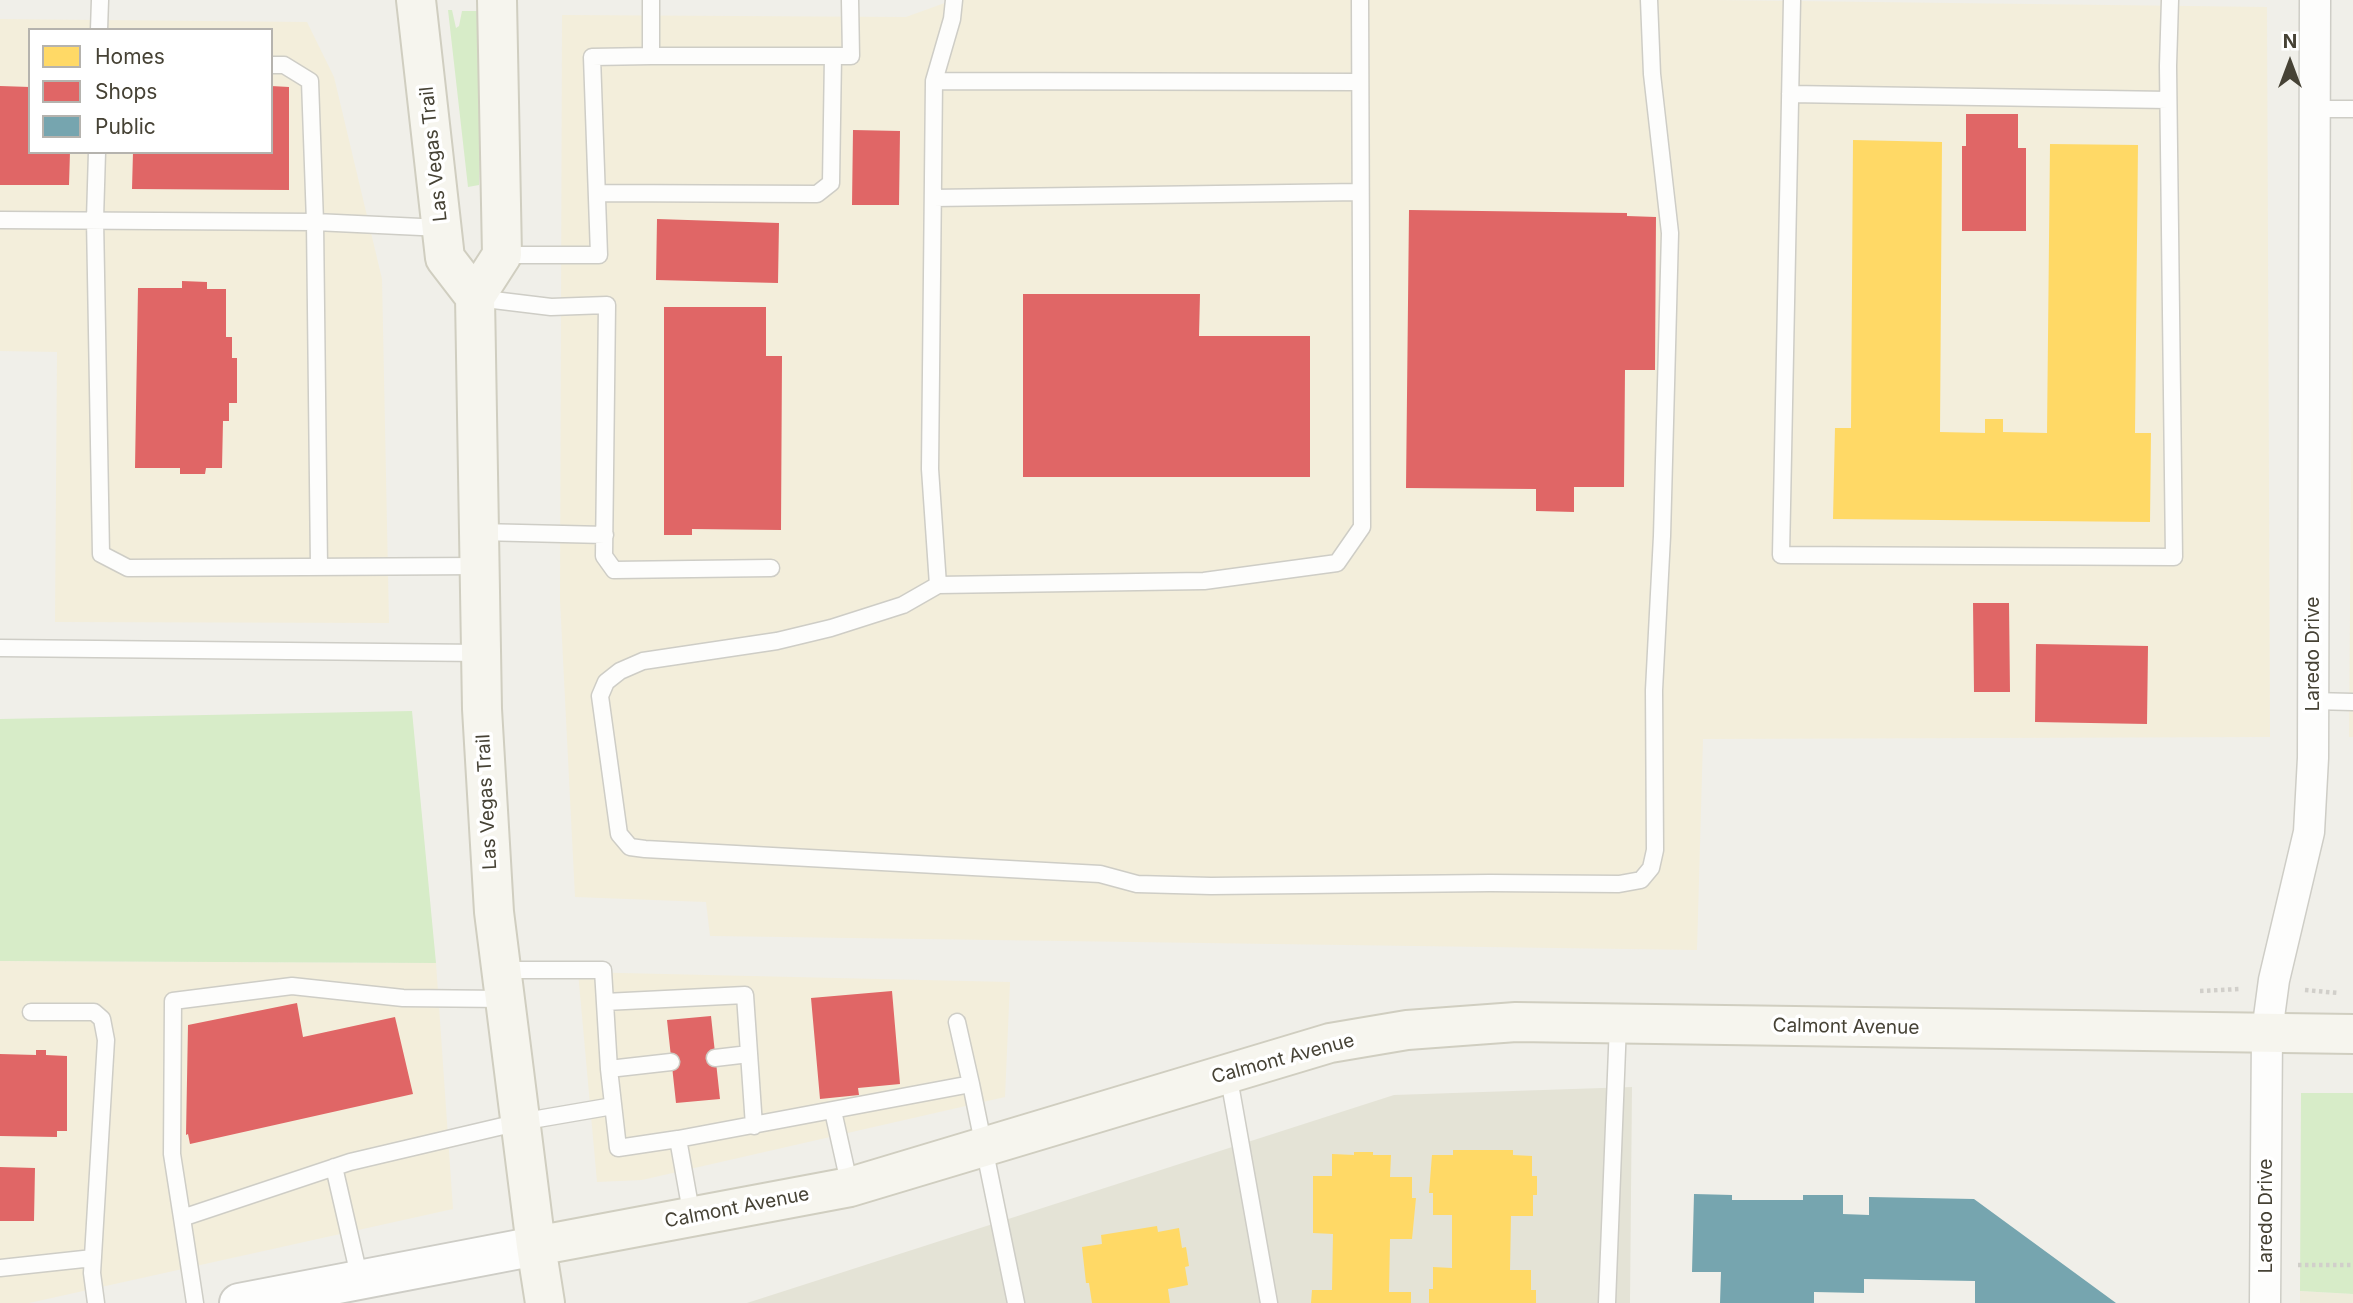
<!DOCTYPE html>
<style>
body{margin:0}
#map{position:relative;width:2353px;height:1303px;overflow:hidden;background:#f0efe9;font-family:Inter,sans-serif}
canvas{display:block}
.legend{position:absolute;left:28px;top:28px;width:245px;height:126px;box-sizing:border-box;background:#fff;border:2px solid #b5b3ae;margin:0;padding:9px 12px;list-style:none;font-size:21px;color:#464235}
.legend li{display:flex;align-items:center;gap:14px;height:35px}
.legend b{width:35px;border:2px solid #b5b3ae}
.north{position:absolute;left:2255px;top:28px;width:70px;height:70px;-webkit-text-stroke:5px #fff;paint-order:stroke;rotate:0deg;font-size:19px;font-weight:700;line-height:28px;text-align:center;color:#464235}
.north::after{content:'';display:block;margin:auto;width:24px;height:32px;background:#464235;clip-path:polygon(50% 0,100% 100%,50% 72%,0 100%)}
</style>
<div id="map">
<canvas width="2353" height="1303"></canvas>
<ul class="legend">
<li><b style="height:19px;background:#ffd966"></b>Homes</li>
<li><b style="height:19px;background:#e06666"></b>Shops</li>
<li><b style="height:19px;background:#76a5af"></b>Public</li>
</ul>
<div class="north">N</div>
</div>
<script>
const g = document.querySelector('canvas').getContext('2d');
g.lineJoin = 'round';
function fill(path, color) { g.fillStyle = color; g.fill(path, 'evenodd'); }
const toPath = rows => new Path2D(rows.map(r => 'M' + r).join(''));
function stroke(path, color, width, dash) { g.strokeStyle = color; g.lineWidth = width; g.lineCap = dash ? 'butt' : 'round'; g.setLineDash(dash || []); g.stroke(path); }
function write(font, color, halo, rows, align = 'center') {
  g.font = font + ' Inter,sans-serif'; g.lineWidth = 7; g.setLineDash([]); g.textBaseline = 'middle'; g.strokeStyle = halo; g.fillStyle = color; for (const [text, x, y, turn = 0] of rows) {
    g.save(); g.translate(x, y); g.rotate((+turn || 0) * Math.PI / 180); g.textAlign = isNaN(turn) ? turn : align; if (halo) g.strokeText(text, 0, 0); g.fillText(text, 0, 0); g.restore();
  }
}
const residential = toPath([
 [1632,1087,1630,1303,747,1303,1394,1095]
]);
const commercial = toPath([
 [953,0,1714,0,2267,7,2270,737,1703,739,1697,950,710,936,706,902,575,897,560,600,562,15,906,17],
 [0,19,307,22,334,77,382,279,389,623,55,622,57,352,0,351],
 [30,30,271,30,271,152,30,152],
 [2353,239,2353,737,2349,737],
 [0,961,436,963,453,1209,29,1303,0,1303],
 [578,972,1010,982,1005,1097,642,1180,597,1182]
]);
const education = toPath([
 [2300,1291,2353,1294,2353,1303,2300,1303]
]);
const green = toPath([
 [448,10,452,10,456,28,459,26,462,11,485,11,479,185,468,187],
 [412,711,436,963,0,961,0,719],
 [2301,1093,2353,1093,2353,1294,2300,1291]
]);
const homes = toPath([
 [1853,140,1942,142,1940,432,1985,433,1985,419,2003,419,2003,432,2047,433,2050,144,2138,145,2135,433,2151,433,2150,522,1833,519,1835,428,1851,428],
 [1453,1150,1513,1150,1513,1155,1532,1156,1532,1176,1537,1176,1537,1195,1533,1195,1533,1216,1511,1216,1510,1270,1531,1270,1531,1290,1536,1290,1536,1303,1429,1303,1429,1289,1433,1289,1433,1267,1452,1268,1452,1215,1433,1215,1433,1193,1429,1193,1432,1155,1453,1155],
 [1354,1152,1373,1152,1373,1155,1391,1155,1390,1177,1412,1177,1412,1198,1416,1198,1412,1239,1390,1239,1389,1292,1411,1292,1411,1303,1311,1303,1312,1290,1332,1290,1333,1234,1313,1233,1313,1176,1332,1176,1332,1154,1354,1155],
 [1157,1226,1158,1232,1179,1228,1182,1248,1186,1247,1189,1266,1185,1267,1188,1285,1168,1289,1170,1303,1092,1303,1089,1283,1086,1283,1082,1247,1102,1244,1101,1235]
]);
const shops = toPath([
 [0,86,30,87,30,152,70,152,69,185,0,185],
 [271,86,289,87,289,190,132,189,133,152,271,152],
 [1966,114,2018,114,2018,148,2026,148,2026,231,1962,231,1962,146,1966,146],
 [853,130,900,131,899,205,852,205],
 [1409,210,1627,213,1627,216,1656,217,1655,370,1625,370,1624,487,1574,487,1574,512,1536,511,1536,489,1406,488],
 [657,219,779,223,778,283,656,280],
 [182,281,207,282,207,289,226,289,226,337,232,337,232,358,237,358,237,403,229,403,229,421,223,421,222,468,206,468,205,474,180,474,180,468,135,468,138,288,182,288],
 [1023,294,1200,294,1199,336,1310,336,1310,477,1023,477],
 [664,307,766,307,766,356,782,356,781,530,692,529,692,535,664,535],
 [1973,603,2009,603,2010,692,1974,692],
 [2036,644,2148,646,2147,724,2035,722],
 [892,991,900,1084,858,1088,859,1095,820,1099,811,998],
 [297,1003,303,1037,395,1017,413,1094,190,1144,188,1134,186,1135,188,1025],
 [711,1016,720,1099,676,1103,667,1020],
 [36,1050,46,1050,46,1055,67,1056,67,1131,57,1131,57,1137,0,1136,0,1054,36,1055],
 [0,1167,35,1168,34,1221,0,1221]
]);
const public = toPath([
 [1694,1194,1732,1195,1732,1200,1803,1200,1803,1195,1843,1195,1843,1214,1869,1215,1869,1197,1974,1199,2116,1303,1975,1303,1975,1281,1864,1279,1864,1293,1814,1292,1814,1303,1720,1303,1721,1272,1692,1272]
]);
const path = toPath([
 [2305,990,2338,993],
 [2200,991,2240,989],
 [2298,1265,2353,1265]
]);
const service = toPath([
 [954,0,952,19,934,81,930,469,938,585,1204,581,1337,563,1362,527,1360,0],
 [1792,0,1781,555,2174,557,2168,66,2170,0],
 [99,30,100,0],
 [651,56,851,56,850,0],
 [271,65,284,65,310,81,315,222,319,567],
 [934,81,1360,82],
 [1790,94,2168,100],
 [2315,109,2353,109],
 [97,152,95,219,101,554,128,568,480,566],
 [597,193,817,194,831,183,833,56],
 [933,198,1360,192],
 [0,220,315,222,442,228],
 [502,255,599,255,592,57,651,56,651,0],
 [477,298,551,307,607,305,604,556,614,570,771,568],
 [479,532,605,535],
 [938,585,903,605,831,628,777,641,643,661,620,671,606,682,600,696,619,834,630,847,645,849,1100,874,1137,884,1211,886,1490,883,1619,884,1641,880,1651,868,1655,850,1654,690,1662,536,1670,233,1652,74,1649,0],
 [0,648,481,653],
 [2313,701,2353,702],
 [501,970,603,970,609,1069,618,1148,678,1139,692,1217],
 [605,1002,745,995,754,1126],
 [31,1012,94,1012,102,1019,106,1040,92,1273,96,1303],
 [957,1022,971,1084],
 [715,1058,749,1054],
 [609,1069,671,1062],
 [1228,1073,1269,1303],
 [833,1111,850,1187],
 [678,1139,971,1084,1016,1303],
 [334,1167,360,1280],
 [182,1218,172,1154,173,1001,292,986,403,998,505,999],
 [0,1268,93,1258],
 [195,1303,182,1218,350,1162,520,1122,613,1106],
 [1607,1303,1618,1024]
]);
const minor = toPath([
 [2265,1303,2267,1032,2274,980,2309,832,2313,758,2315,0]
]);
const tertiary = toPath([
 [239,1303,536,1246]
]);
const secondary = toPath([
 [416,0,445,258,475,297],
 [497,0,502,255,475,297,482,709,494,912,536,1246,545,1303],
 [536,1246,850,1187,1330,1043,1407,1030,1516,1022,2353,1034]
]);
const streetNames = [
 ["Las Vegas Trail",434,154,-96],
 ["Laredo Drive",2313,654,-90],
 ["Las Vegas Trail",487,802,-93],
 ["Calmont Avenue",1846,1027,1],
 ["Calmont Avenue",1283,1059,-15],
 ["Calmont Avenue",737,1208,-11],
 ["Laredo Drive",2266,1216,-90]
];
fill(residential, '#e4e3d6');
fill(commercial, '#f3eedb');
fill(education, '#eeecdb');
fill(green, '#d7ecc8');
fill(homes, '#ffd966');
fill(shops, '#e06666');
fill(public, '#76a5af');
stroke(service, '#cecdc6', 19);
stroke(minor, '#cecdc6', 33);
stroke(tertiary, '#cecdc6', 42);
stroke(secondary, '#d0cec0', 42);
stroke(path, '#d1cfca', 4.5, [3.5, 3.5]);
stroke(service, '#fdfdfc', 16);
stroke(minor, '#fdfdfc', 30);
stroke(tertiary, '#fdfdfc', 38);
stroke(secondary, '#f6f5ee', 38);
write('19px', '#464235', '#fff', streetNames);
</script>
